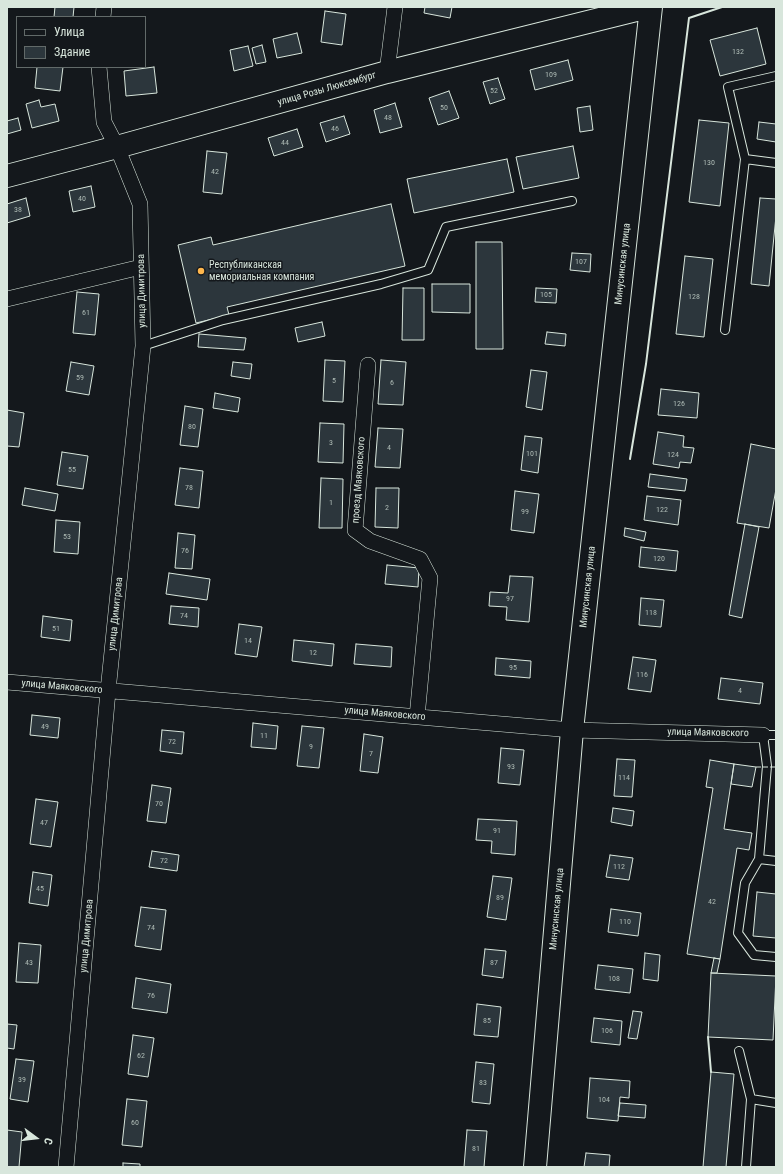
<!DOCTYPE html>
<meta charset="utf-8">
<style>
body{margin:0}
#map{position:relative;width:783px;height:1174px;overflow:hidden;background:#14181c;font-family:"Roboto Condensed",sans-serif}
canvas{display:block}
.frame{position:absolute;inset:0;border:8px solid #d8e6dc;pointer-events:none}
.legend{position:absolute;left:16px;top:16px;width:130px;height:52px;box-sizing:border-box;background:#14181c;border:1px solid #626a69;margin:0;padding:5px 7px;list-style:none;font-size:12px;color:#d8e6dc}
.legend li{display:flex;align-items:center;gap:8px;height:20px}
.legend b{width:20px;border:1px solid #626a69}
.north{position:absolute;left:16px;top:1118px;width:40px;height:40px;-webkit-text-stroke:3px #14181c;paint-order:stroke;rotate:105deg;font-size:11px;font-weight:700;line-height:16px;text-align:center;color:#d8e6dc}
.north::after{content:'';display:block;margin:auto;width:14px;height:18px;background:#d8e6dc;clip-path:polygon(50% 0,100% 100%,50% 72%,0 100%)}
</style>
<div id="map">
<canvas width="783" height="1174"></canvas>
<div class="frame"></div>
<ul class="legend">
<li><b style="height:5px;background:#14181c"></b>Улица</li>
<li><b style="height:11px;background:#2c363c"></b>Здание</li>
</ul>
<div class="north">С</div>
</div>
<script>
const g = document.querySelector('canvas').getContext('2d');
g.lineJoin = 'round';
function fill(path, color) { g.fillStyle = color; g.fill(path, 'evenodd'); }
const toPath = rows => new Path2D(rows.map(r => 'M' + r).join(''));
function stroke(path, color, width, dash) { g.strokeStyle = color; g.lineWidth = width; g.lineCap = dash ? 'butt' : 'round'; g.setLineDash(dash || []); g.stroke(path); }
function write(font, color, halo, rows, align = 'center') {
  g.font = font + ' "Roboto Condensed",sans-serif'; g.lineWidth = 3; g.setLineDash([]); g.textBaseline = 'middle'; g.strokeStyle = halo; g.fillStyle = color; for (const [text, x, y, turn = 0] of rows) {
    g.save(); g.translate(x, y); g.rotate((+turn || 0) * Math.PI / 180); g.textAlign = isNaN(turn) ? turn : align; if (halo) g.strokeText(text, 0, 0); g.fillText(text, 0, 0); g.restore();
  }
}
const building = toPath([
 [55,7,74,7,73,17,54,17,55,7],
 [425,7,452,7,450,18,424,13,425,7],
 [325,11,346,14,342,45,321,42,325,11],
 [757,28,766,64,720,76,710,40,757,28],
 [297,33,302,53,277,58,273,39,297,33],
 [262,45,266,62,256,64,252,48,262,45],
 [248,46,253,66,234,71,230,50,248,46],
 [568,60,573,80,535,90,530,70,568,60],
 [37,67,63,67,60,91,35,88,37,67],
 [154,67,157,93,126,96,124,71,154,67],
 [498,78,505,99,490,104,483,82,498,78],
 [449,91,459,118,438,125,429,98,449,91],
 [39,100,41,107,55,104,59,121,32,128,26,104,39,100],
 [395,103,402,127,380,133,374,110,395,103],
 [590,106,593,130,580,132,577,108,590,106],
 [344,116,350,134,326,142,320,123,344,116],
 [18,118,21,130,7,134,7,121,18,118],
 [699,120,729,123,720,206,689,202,699,120],
 [759,122,776,124,776,142,757,139,759,122],
 [297,129,303,147,274,156,268,138,297,129],
 [573,146,579,178,523,189,516,157,573,146],
 [207,151,227,153,222,194,203,192,207,151],
 [507,159,514,192,414,213,407,179,507,159],
 [91,186,95,207,73,212,69,191,91,186],
 [26,198,30,216,7,223,7,204,26,198],
 [760,198,776,199,776,216,769,286,751,284,760,198],
 [391,204,405,266,227,307,229,315,196,323,178,245,211,237,213,245,391,204],
 [476,242,502,242,503,349,476,349,476,242],
 [572,253,591,254,590,272,570,270,572,253],
 [685,256,713,259,704,337,676,334,685,256],
 [432,284,470,284,470,313,432,312,432,284],
 [403,288,424,288,424,340,402,340,403,288],
 [536,288,557,289,556,303,535,302,536,288],
 [77,292,99,294,95,335,73,333,77,292],
 [322,322,325,336,298,342,295,328,322,322],
 [547,332,566,334,565,346,545,344,547,332],
 [199,334,246,338,244,350,198,347,199,334],
 [325,360,345,361,343,402,323,401,325,360],
 [381,360,406,362,403,405,378,404,381,360],
 [71,362,94,366,89,395,66,391,71,362],
 [233,362,252,364,250,379,231,376,233,362],
 [531,370,547,372,542,410,526,407,531,370],
 [661,389,699,393,697,418,658,415,661,389],
 [215,393,240,398,238,412,213,408,215,393],
 [185,406,203,409,198,447,180,445,185,406],
 [7,410,24,413,19,447,7,446,7,410],
 [320,423,344,424,343,463,318,462,320,423],
 [378,428,403,429,400,468,375,467,378,428],
 [658,432,684,436,683,447,694,448,691,463,680,462,679,468,653,464,658,432],
 [525,436,542,438,538,473,521,470,525,436],
 [751,444,776,449,776,489,769,528,737,523,751,444],
 [62,452,88,456,83,489,57,485,62,452],
 [180,468,203,471,199,508,175,505,180,468],
 [650,474,687,479,685,491,648,487,650,474],
 [321,478,343,479,342,528,319,528,321,478],
 [25,488,58,494,55,511,22,505,25,488],
 [376,488,399,488,398,528,375,527,376,488],
 [515,491,539,494,534,533,511,530,515,491],
 [647,496,681,500,678,525,644,520,647,496],
 [56,520,80,522,78,554,54,552,56,520],
 [745,524,759,527,742,618,729,615,745,524],
 [625,528,646,532,644,541,624,536,625,528],
 [178,533,195,535,192,569,175,568,178,533],
 [641,547,678,551,676,571,639,567,641,547],
 [387,565,419,568,418,587,385,584,387,565],
 [169,573,210,579,207,600,166,594,169,573],
 [510,576,533,577,529,622,506,620,507,607,489,606,490,592,508,593,510,576],
 [641,598,664,600,661,627,639,625,641,598],
 [171,606,199,608,198,627,169,624,171,606],
 [43,616,72,620,70,641,41,637,43,616],
 [239,624,262,627,257,657,235,654,239,624],
 [294,640,334,644,332,666,292,661,294,640],
 [356,644,392,647,391,667,354,664,356,644],
 [633,657,656,660,651,692,628,689,633,657],
 [496,658,531,661,530,678,495,675,496,658],
 [721,678,763,683,760,704,718,699,721,678],
 [32,715,60,718,58,738,30,735,32,715],
 [253,723,278,726,276,749,251,747,253,723],
 [302,726,324,728,319,768,297,766,302,726],
 [162,730,184,732,182,754,160,751,162,730],
 [364,734,383,737,378,773,360,771,364,734],
 [501,748,524,750,520,785,498,783,501,748],
 [617,759,635,760,632,797,614,796,617,759],
 [710,760,734,764,724,829,752,833,749,850,737,848,720,959,687,954,713,788,706,787,710,760],
 [734,764,756,767,752,787,731,784,734,764],
 [152,785,171,788,166,823,147,821,152,785],
 [36,799,58,802,51,847,30,844,36,799],
 [613,808,634,811,632,826,611,822,613,808],
 [478,819,517,821,515,855,491,853,492,841,476,840,478,819],
 [152,851,179,855,177,871,149,867,152,851],
 [610,855,633,858,629,880,606,877,610,855],
 [33,872,52,875,48,906,29,903,33,872],
 [493,876,512,878,506,920,487,917,493,876],
 [757,892,776,894,776,938,753,936,757,892],
 [141,907,166,910,161,950,135,946,141,907],
 [611,909,641,913,638,936,608,932,611,909],
 [19,943,41,945,38,983,16,982,19,943],
 [485,949,506,951,503,978,482,975,485,949],
 [645,953,660,955,658,981,643,979,645,953],
 [714,958,720,959,717,973,711,973,714,958],
 [598,965,633,969,630,993,595,989,598,965],
 [711,973,776,976,773,1040,708,1037,711,973],
 [136,978,171,984,167,1013,132,1008,136,978],
 [477,1004,501,1007,498,1037,474,1035,477,1004],
 [633,1011,642,1012,637,1039,628,1038,633,1011],
 [594,1018,622,1021,620,1045,591,1042,594,1018],
 [7,1024,17,1025,14,1049,7,1048,7,1024],
 [133,1035,154,1038,148,1077,128,1074,133,1035],
 [16,1059,34,1061,28,1102,10,1099,16,1059],
 [476,1062,494,1064,490,1104,472,1102,476,1062],
 [711,1072,734,1074,726,1167,703,1167,711,1072],
 [590,1078,630,1081,629,1098,620,1097,618,1121,587,1118,590,1078],
 [127,1099,147,1101,142,1147,122,1145,127,1099],
 [620,1103,646,1105,645,1118,618,1116,620,1103],
 [7,1130,22,1132,19,1167,7,1167,7,1130],
 [467,1130,487,1131,484,1167,464,1167,467,1130],
 [586,1153,610,1155,609,1167,584,1167,586,1153],
 [123,1163,140,1164,140,1167,123,1167,123,1163]
]);
const lane = toPath([
 [745,159,728,87,776,76],
 [725,330,745,159,776,163],
 [143,346,223,320,381,284,428,270,446,227,572,201],
 [776,735,763,735,767,766,759,859,745,883,738,933,754,955,776,957],
 [759,859,776,861],
 [739,1051,751,1099,746,1167],
 [751,1099,776,1103]
]);
const street = toPath([
 [103,17,104,7],
 [387,72,395,7],
 [7,299,141,267],
 [368,365,355,530,370,541,420,559,430,578,417,717],
 [7,682,572,730,763,735],
 [66,1167,108,691,143,346,140,204,117,147,104,122,99,67]
]);
const secondary = toPath([
 [7,176,117,147,387,72,648,7],
 [535,1167,572,730,651,7]
]);
const fence = toPath([
 [756,767,776,767]
]);
const wall = toPath([
 [630,459,646,364,689,18,722,7],
 [708,1037,711,1072]
]);
const markers = [
 [201,271,4,"#ffb74d"]
];
const numberNames = [
 ["132",738,52],
 ["109",551,75],
 ["52",494,91],
 ["50",444,108],
 ["48",388,118],
 ["46",335,129],
 ["44",285,143],
 ["130",709,163],
 ["42",215,172],
 ["40",82,199],
 ["38",18,210],
 ["107",581,262],
 ["105",546,295],
 ["128",694,297],
 ["61",86,313],
 ["59",80,378],
 ["5",334,381],
 ["6",392,383],
 ["126",679,404],
 ["80",192,427],
 ["3",331,443],
 ["4",389,448],
 ["101",532,454],
 ["124",673,455],
 ["55",72,470],
 ["78",189,488],
 ["1",331,503],
 ["2",387,508],
 ["122",662,510],
 ["99",525,512],
 ["53",67,537],
 ["76",185,551],
 ["120",659,559],
 ["97",510,599],
 ["118",651,613],
 ["74",184,616],
 ["51",56,629],
 ["14",248,641],
 ["12",313,653],
 ["95",513,668],
 ["116",642,675],
 ["4",740,691],
 ["49",45,727],
 ["11",264,736],
 ["72",172,742],
 ["9",311,747],
 ["7",371,754],
 ["93",511,767],
 ["114",624,778],
 ["70",159,804],
 ["47",44,823],
 ["91",497,831],
 ["72",164,861],
 ["112",619,867],
 ["45",40,889],
 ["89",500,898],
 ["42",712,902],
 ["110",625,922],
 ["74",151,928],
 ["43",29,963],
 ["87",494,963],
 ["108",614,979],
 ["76",151,996],
 ["85",487,1021],
 ["106",607,1031],
 ["62",141,1056],
 ["39",22,1080],
 ["83",483,1083],
 ["104",604,1100],
 ["60",135,1123],
 ["81",476,1149]
];
const streetNames = [
 ["улица Розы Люксембург",327,89,-16],
 ["Минусинская улица",623,264,-84],
 ["улица Димитрова",142,291,-91],
 ["проезд Маяковского",359,480,-86],
 ["Минусинская улица",588,587,-84],
 ["улица Димитрова",116,614,-84],
 ["улица Маяковского",62,687,5],
 ["улица Маяковского",385,714,5],
 ["улица Маяковского",708,733,1],
 ["Минусинская улица",557,909,-85],
 ["улица Димитрова",87,936,-85]
];
const poiNames = [
 ["Республиканская",209,265],
 ["мемориальная компания",209,277]
];
fill(building, '#2c363c');
stroke(building, '#d8e6dc', 1);
stroke(lane, '#d8e6dc', 10);
stroke(street, '#d8e6dc', 16);
stroke(secondary, '#d8e6dc', 24);
stroke(lane, '#14181c', 8);
stroke(street, '#14181c', 15);
stroke(secondary, '#14181c', 22);
stroke(fence, '#d8e6dc', 1, [5, 2]);
stroke(wall, '#d8e6dc', 2);
for (const [x, y, r, color] of markers) { const dot = new Path2D(); dot.arc(x, y, r, 0, 2 * Math.PI); g.fillStyle = color; g.fill(dot); stroke(dot, '#14181c', 1.5); }
write('8px', '#adbab4', null, numberNames);
write('10px', '#d8e6dc', '#14181c', streetNames);
write('10px', '#d8e6dc', '#14181c', poiNames, 'left');
</script>
